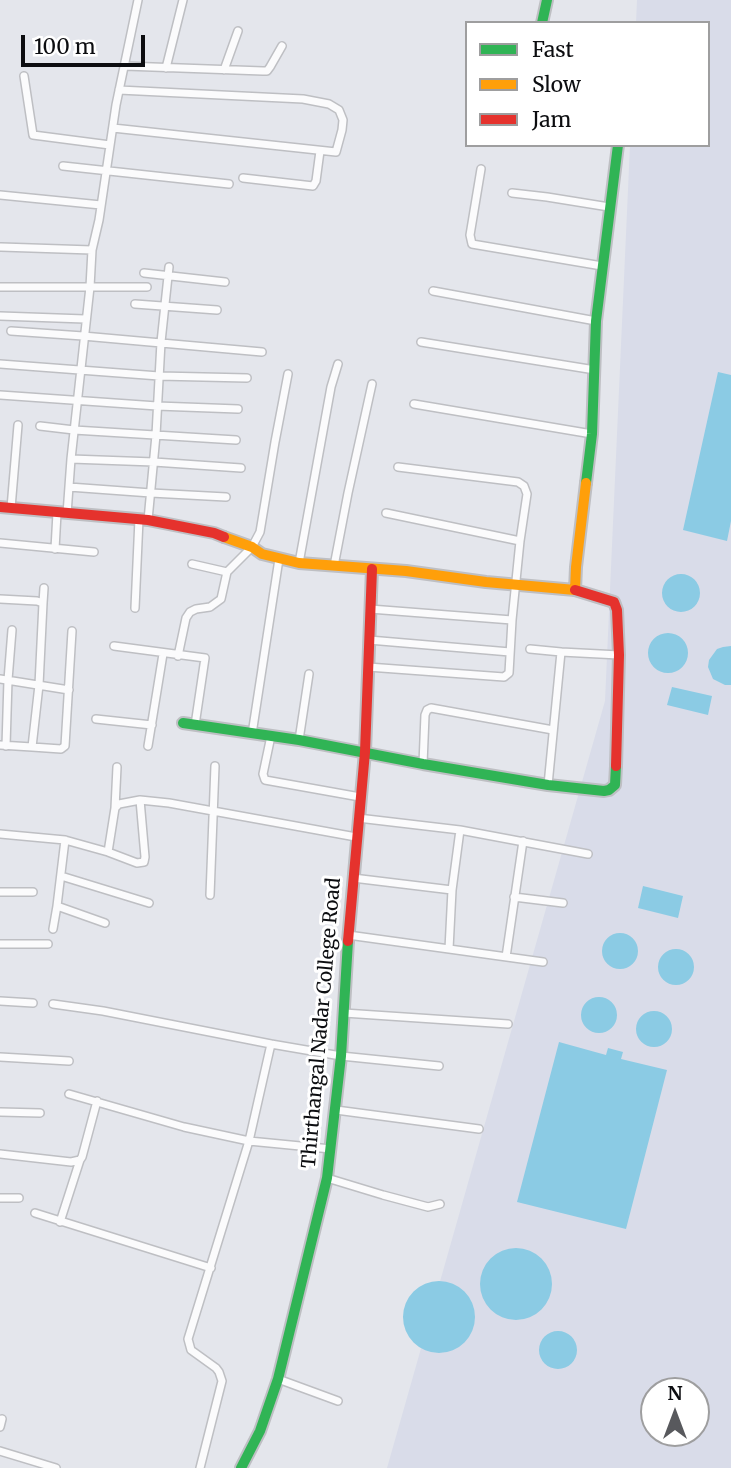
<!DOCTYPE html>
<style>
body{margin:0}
#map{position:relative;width:731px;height:1468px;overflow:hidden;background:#e4e6ec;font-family:Merriweather,serif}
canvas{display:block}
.legend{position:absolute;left:465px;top:21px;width:245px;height:126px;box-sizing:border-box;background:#fff;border:2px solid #9e9e9f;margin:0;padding:9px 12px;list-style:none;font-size:21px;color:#0c0d10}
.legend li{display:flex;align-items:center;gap:14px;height:35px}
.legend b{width:35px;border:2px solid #9e9e9f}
.north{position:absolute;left:640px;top:1377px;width:70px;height:70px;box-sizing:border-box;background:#fff;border:2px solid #9e9e9f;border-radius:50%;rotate:0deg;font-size:19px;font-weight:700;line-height:28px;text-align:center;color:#0c0d10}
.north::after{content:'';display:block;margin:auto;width:24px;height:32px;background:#58595d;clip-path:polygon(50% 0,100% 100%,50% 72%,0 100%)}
.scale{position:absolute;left:21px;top:35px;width:124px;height:32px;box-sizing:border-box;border:4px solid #0c0d10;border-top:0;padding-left:9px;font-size:21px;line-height:24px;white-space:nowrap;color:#0c0d10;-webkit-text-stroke:5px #fff;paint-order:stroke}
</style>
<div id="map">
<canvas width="731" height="1468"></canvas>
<ul class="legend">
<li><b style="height:9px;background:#30b455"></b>Fast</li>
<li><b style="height:9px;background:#ff9f0a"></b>Slow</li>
<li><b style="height:9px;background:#e5322d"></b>Jam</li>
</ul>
<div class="north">N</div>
<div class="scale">100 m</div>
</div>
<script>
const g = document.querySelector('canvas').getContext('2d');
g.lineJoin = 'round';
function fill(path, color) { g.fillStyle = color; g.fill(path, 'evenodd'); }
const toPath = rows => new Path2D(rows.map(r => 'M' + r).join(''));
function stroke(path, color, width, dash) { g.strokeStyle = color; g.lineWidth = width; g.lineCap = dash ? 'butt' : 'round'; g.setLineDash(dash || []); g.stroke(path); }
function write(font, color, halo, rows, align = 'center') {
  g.font = font + ' Merriweather,serif'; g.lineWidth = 6; g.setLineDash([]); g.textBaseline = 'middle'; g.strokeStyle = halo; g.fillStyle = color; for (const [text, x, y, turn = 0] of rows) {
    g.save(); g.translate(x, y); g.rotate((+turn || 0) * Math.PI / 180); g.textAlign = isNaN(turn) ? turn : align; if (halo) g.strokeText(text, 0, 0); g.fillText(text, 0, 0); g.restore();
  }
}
const built = toPath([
 [637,0,731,0,731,1468,387,1468,605,701,630,145,708,145,708,23,636,23],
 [654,1391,696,1391,696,1433,654,1433]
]);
const water = toPath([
 [718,372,731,375,731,521,727,541,683,530],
 '662 593a19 19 0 1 1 38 0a19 19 0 1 1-38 0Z',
 '648 653a20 20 0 1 1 40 0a20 20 0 1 1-40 0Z',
 [731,646,731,685,725,685,713,679,708,667,709,660,717,649,723,647],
 [672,687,712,696,708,715,667,705],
 [643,886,683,896,678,918,638,908],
 '602 951a18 18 0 1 1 36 0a18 18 0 1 1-36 0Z',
 '658 967a18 18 0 1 1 36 0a18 18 0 1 1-36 0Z',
 '581 1015a18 18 0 1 1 36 0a18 18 0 1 1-36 0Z',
 '636 1029a18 18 0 1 1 36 0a18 18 0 1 1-36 0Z',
 [559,1042,606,1055,608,1048,623,1052,621,1059,667,1070,626,1229,517,1202],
 '480 1284a36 36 0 1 1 72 0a36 36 0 1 1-72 0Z',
 '403 1317a36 36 0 1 1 72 0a36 36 0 1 1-72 0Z',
 '539 1350a19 19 0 1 1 38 0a19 19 0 1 1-38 0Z'
]);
const street = toPath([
 [125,66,263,71,267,71,270,67,282,46],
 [166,68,183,0],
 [224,70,238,31],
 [24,76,33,135,110,145],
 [113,128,336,152,342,130,343,120,339,110,329,104,303,99,119,90],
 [63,166,229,184],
 [481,169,470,235,472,244,602,266],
 [243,178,313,186,316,181,320,151],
 [512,193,547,197,609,207],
 [0,195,101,205],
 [1,247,92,250],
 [144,273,225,282],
 [0,287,147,287],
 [433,291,596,321],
 [135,304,217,310],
 [0,316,85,319],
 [11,331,83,336,262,352],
 [421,342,595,370],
 [0,364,159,376,247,378],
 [0,395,157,406,238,409],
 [414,404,592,434],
 [40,426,74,430,236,440],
 [71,459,154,462,241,468],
 [69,487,151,493,226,497],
 [11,508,18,425],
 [386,513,520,541],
 [67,514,71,459,90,287,92,250,99,220,116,105,138,0],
 [148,520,156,435,161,342,169,267],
 [0,543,94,552],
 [55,549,57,513],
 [299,563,331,387,338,364],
 [192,564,227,572],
 [334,566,348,493,372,384],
 [0,599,37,601,43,603,39,685,32,747,0,745],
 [43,603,44,588],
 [135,608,139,519],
 [370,609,512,620,520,541,527,494,524,486,518,482,398,467],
 [369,640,510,652],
 [114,646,205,658,195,725],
 [530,649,561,652,619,655],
 [178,656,186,618,190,612,196,609,210,607,221,599,227,572,252,547,260,532,275,442,288,374],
 [368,667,504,677,509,673,512,620],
 [0,679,69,690],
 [96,719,152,725],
 [252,734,279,559],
 [271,736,263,774,265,780,360,797],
 [299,740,309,674],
 [6,746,8,680,12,630],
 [148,746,163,654],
 [32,747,61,749,65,746,72,631],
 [423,764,425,715,427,710,431,708,553,730],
 [548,785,561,652],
 [115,808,117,767],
 [358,818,460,830,588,854],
 [0,834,65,840,108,852,115,808,119,804,140,800,169,803,356,837],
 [65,840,57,906,105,923],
 [108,852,137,863,144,862,145,857,140,800],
 [61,876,149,903],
 [353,878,452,890],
 [0,892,33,892],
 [210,895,215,766],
 [514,897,563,903],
 [53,929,57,906],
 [348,935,543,962],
 [0,944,48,944],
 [449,949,452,890,460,830],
 [506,957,523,841],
 [0,1001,33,1003],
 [53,1004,103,1011,271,1044,341,1056,439,1066],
 [344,1013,508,1024],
 [0,1057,69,1061],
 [69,1094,184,1127,249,1141,331,1149],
 [336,1110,479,1129],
 [0,1112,40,1113],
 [0,1154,71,1162,80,1160,82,1157,97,1101],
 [327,1178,383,1195,428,1207,440,1204],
 [0,1198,19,1198],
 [35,1213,211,1268],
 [60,1222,80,1160],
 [278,1379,338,1401],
 [0,1427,2,1419],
 [0,1451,56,1468],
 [200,1468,222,1381,219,1372,216,1368,191,1350,188,1339,249,1141,271,1044]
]);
const fast = toPath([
 [542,23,547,0],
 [586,483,592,434,596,321,618,145],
 [183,723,299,740,423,764,548,785,604,791,609,790,615,785,616,766],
 [241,1468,260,1431,278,1379,327,1178,341,1056,348,941]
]);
const slow = toPath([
 [224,537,252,547,262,554,299,563,406,571,486,582,575,590,576,567,586,483]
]);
const jam = toPath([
 [0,507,148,520,214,533,224,537],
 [575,590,614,602,617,610,619,655,616,766],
 [348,941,365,752,372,569]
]);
const streetNames = [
 ["Thirthangal Nadar College Road",322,1023,-85]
];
fill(built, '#d9dce9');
fill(water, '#8bcbe4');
stroke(street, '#bebfc3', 10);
stroke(fast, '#bebfc3', 14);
stroke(slow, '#bebfc3', 14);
stroke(jam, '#bebfc3', 14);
stroke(street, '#fbfbfc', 7);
stroke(fast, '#30b455', 10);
stroke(slow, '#ff9f0a', 10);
stroke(jam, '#e5322d', 10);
write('19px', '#0c0d10', '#fff', streetNames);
</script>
